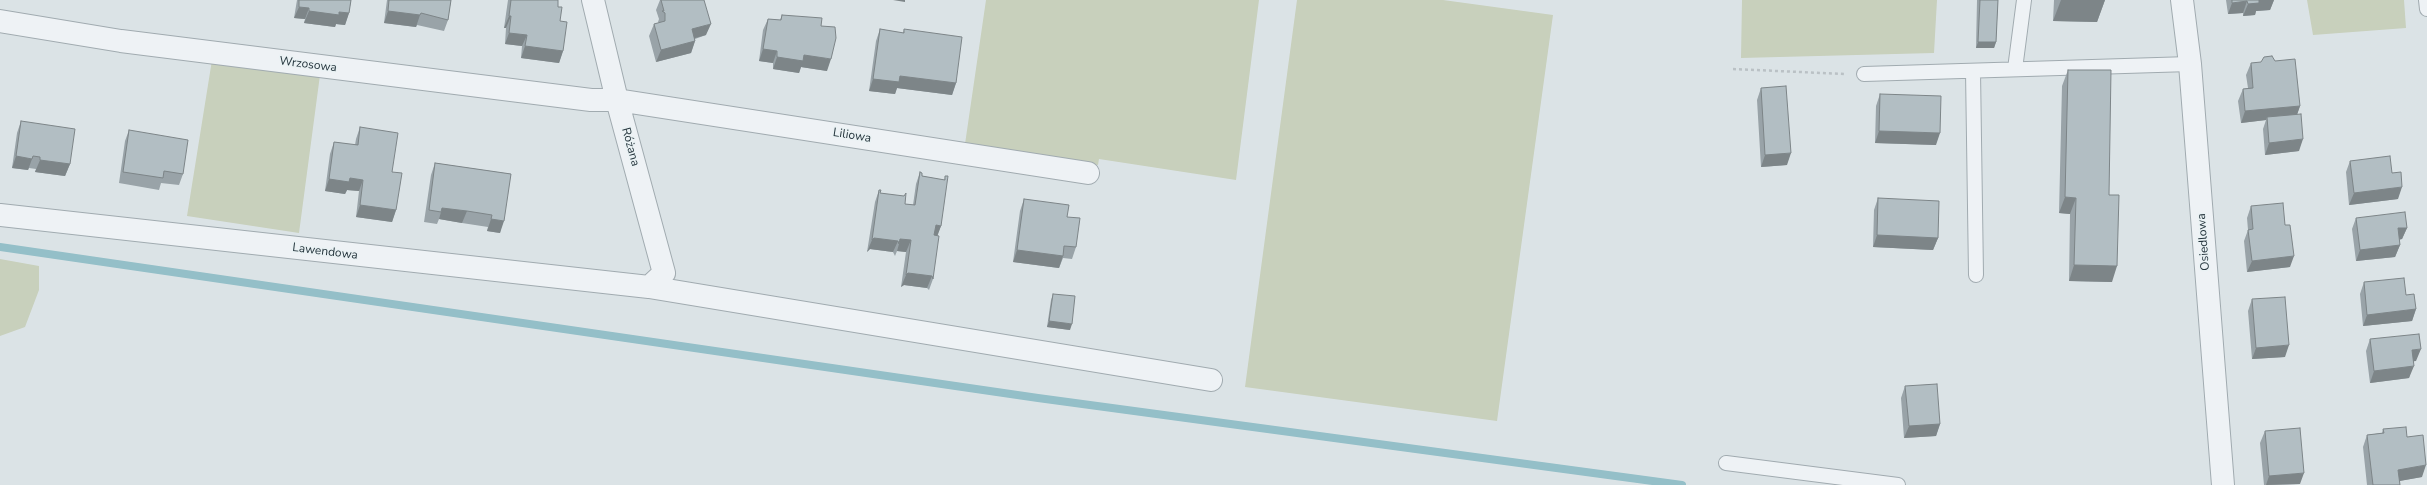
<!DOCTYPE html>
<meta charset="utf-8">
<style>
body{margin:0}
canvas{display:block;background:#dbe3e6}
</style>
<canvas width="2427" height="485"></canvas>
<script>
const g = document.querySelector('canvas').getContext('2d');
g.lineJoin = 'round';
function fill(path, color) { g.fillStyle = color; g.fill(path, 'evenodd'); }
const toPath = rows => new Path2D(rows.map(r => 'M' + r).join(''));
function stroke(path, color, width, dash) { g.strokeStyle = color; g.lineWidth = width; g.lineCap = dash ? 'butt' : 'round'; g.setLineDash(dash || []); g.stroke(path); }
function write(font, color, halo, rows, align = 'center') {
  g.font = font + ' "Nunito Sans",sans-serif'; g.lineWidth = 3; g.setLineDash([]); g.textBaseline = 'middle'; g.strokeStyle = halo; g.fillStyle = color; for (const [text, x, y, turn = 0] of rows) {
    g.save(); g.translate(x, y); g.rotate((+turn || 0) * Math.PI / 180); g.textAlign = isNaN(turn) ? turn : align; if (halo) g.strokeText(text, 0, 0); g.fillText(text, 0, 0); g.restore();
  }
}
const green = toPath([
 [986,0,1259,0,1236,180,1099,159,1098,165,965,144],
 [1297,0,1443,0,1553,15,1497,421,1245,387],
 [1742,0,1937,0,1934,53,1741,58],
 [2307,0,2404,0,2406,28,2313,35],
 [212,60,320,75,299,233,187,216],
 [0,259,39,266,39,290,25,327,0,336]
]);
const stream = toPath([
 [0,247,1038,398,1682,485]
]);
const path = toPath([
 [1733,69,1844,74]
]);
const lane = toPath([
 [2426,0,2427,9],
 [2015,69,2024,0],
 [1973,71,1976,275],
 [1864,74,2190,64],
 [1726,463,1898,485]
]);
const street = toPath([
 [593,0,617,100,664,273,649,287],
 [2182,0,2190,64,2223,485],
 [0,21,121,41,591,100,617,100,1088,173],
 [0,215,649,287,1211,380]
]);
const wall = toPath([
 [297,0,351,0,349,13,345,25,336,24,335,27,304,23,305,19,294,18],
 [387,0,451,0,448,20,444,31,417,25,416,27,384,23],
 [508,0,558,0,558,7,563,51,559,63,521,58,522,46,505,44,506,28,504,28],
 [660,0,704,0,706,35,695,39,695,41,691,53,656,62,649,36,654,24,659,23,658,22,659,19,656,10],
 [1977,0,1998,0,1996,42,1994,48,1976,48],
 [2054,0,2105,0,2097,22,2053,21],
 [2226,0,2274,0,2270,10,2256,11,2255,15,2243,16,2243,13,2228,14],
 [782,15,821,26,827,71,801,67,799,73,773,69,773,63,759,61,763,30,768,19,780,20],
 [880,29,903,33,904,29,956,83,952,95,897,88,895,94,869,91,876,41],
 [2251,63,2300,106,2297,114,2299,151,2265,155,2263,129,2266,120,2241,123,2238,101,2243,89,2248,88,2246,75],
 [2068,70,2112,282,2069,281,2070,214,2059,213,2062,86],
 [1761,88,1787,165,1761,167,1757,100],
 [1880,94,1936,145,1875,143,1876,106],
 [21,121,70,164,65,176,35,172,36,169,29,168,28,170,12,168,17,133],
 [360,127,392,172,396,210,392,222,356,217,359,191,347,190,345,194,325,191,330,154,334,142,355,145,356,139],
 [129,130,183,174,179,185,161,183,159,190,119,183,125,141],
 [2350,161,2392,173,2398,199,2349,205,2346,172],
 [435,163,511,174,500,233,487,231,488,227,462,223,439,219,437,224,424,222,431,175],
 [920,172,922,176,944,180,945,176,941,226,937,235,933,279,929,290,927,288,904,285,901,287,906,252,897,251,895,256,893,252,870,249,867,252,875,202,879,190,880,193,905,204,913,205,916,184],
 [1878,198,1938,238,1933,250,1873,247,1874,210],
 [1024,199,1067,217,1076,247,1072,259,1063,258,1059,268,1013,262,1020,211],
 [2251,206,2285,225,2290,267,2247,272,2244,241,2248,230,2247,218],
 [2356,218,2407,228,2402,239,2399,240,2400,245,2395,257,2356,261,2352,229],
 [2364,282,2416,309,2412,321,2363,326,2360,294],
 [1053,294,1070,330,1047,327,1051,300],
 [2252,299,2285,357,2252,359,2248,311],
 [2370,339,2416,361,2413,361,2409,378,2370,383,2366,351],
 [1905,386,1940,424,1936,436,1904,438,1901,398],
 [2383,429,2407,437,2422,477,2399,481,2400,485,2367,485,2363,447,2367,435,2382,433],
 [2265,431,2300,484,2264,485,2260,443]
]);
const shadedWall = toPath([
 [893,0,905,0,905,2],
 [2061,0,2105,0,2097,22,2053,21],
 [2259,0,2274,0,2270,10,2256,11,2255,15,2243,16,2248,4],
 [2247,1,2243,13,2228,14,2232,3],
 [299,7,309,8,305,19,294,18],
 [309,11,339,12,349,13,345,25,336,24,335,27,304,23],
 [388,11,420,15,416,27,384,23],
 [509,16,511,16,506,28,504,28],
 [711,24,706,35,688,40,692,29],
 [509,33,527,35,522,46,505,44],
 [695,41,691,53,656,62,661,50],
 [1978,42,1996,42,1994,48,1976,48],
 [525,46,563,51,559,63,521,58],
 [763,49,777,51,773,63,759,61],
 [804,55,831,59,827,71,801,67,799,73,773,69,777,57],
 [900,76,956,83,952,95,897,88,895,94,869,91,873,79],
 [2300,106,2296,118,2267,117,2266,120,2241,123,2245,111],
 [1879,131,1940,133,1936,145,1875,143],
 [2303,139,2299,151,2265,155,2269,143],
 [1791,153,1787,165,1761,167,1765,155],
 [16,156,32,159,28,170,12,168],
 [40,160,70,164,65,176,35,172],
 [350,178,363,180,359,191,347,190,345,194,325,191,329,179],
 [2402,187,2398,199,2349,205,2354,193],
 [2065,197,2076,198,2070,214,2059,213],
 [360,205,396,210,392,222,356,217],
 [442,208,467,211,462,223,439,219,441,212],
 [491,219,504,221,500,233,487,231],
 [936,225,941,226,937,237,932,237],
 [2398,228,2407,228,2402,239,2394,240],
 [1877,235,1938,238,1933,250,1873,247],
 [874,238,898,241,893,252,870,249,867,252,872,240],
 [900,239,911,240,906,252,897,251,899,244],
 [2400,245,2395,257,2356,261,2360,250],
 [1017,250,1063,256,1059,268,1013,262],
 [2294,256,2290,267,2247,272,2252,261],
 [2074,265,2117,266,2112,282,2069,281],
 [908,273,932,276,927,288,904,285,901,287,906,275],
 [2416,309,2412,321,2363,326,2367,315],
 [1049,321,1072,324,1070,330,1047,327],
 [2289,345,2285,357,2252,359,2256,348],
 [2421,349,2416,361,2408,362,2412,350],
 [2414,366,2409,378,2370,383,2374,371],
 [1940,424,1936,436,1904,438,1909,426],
 [2426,465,2422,477,2394,482,2398,470],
 [2304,473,2300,484,2266,485,2269,476]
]);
const building = toPath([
 [299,0,351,0,349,13,339,12,339,15,309,11,309,8,299,7,299,0],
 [389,0,451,0,448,20,421,13,420,15,388,11,389,0],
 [511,0,558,0,558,7,562,7,560,21,567,22,563,51,525,46,527,35,509,33,511,16,509,16,511,0],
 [661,0,704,0,711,24,692,29,695,41,661,50,654,24,665,21,665,13,662,11,664,11,661,0],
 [1980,0,1998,0,1996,42,1978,42,1980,0],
 [2232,0,2259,0,2259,3,2248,4,2247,1,2232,3,2232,0],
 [782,15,822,18,821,26,835,27,836,38,831,59,804,55,803,61,777,57,777,51,763,49,768,19,781,20,782,15],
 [880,29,904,33,904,29,962,37,956,83,900,76,899,82,873,79,880,29],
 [2272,56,2275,61,2295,59,2300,106,2245,111,2243,89,2253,88,2251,63,2261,62,2264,57,2272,56],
 [2068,70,2111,70,2109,195,2119,195,2117,266,2074,265,2076,198,2065,197,2068,70],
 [1786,86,1791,153,1765,155,1761,88,1786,86],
 [1880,94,1941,96,1940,133,1879,131,1880,94],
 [2301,114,2303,139,2269,143,2267,117,2301,114],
 [21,121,75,129,70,164,40,160,40,157,33,156,32,159,16,156,21,121],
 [360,127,398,133,392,172,402,173,396,210,360,205,363,180,350,178,349,182,329,179,334,142,358,145,360,127],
 [129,130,188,140,183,174,164,171,163,178,123,172,129,130],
 [2390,156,2392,173,2401,172,2402,187,2354,193,2350,161,2390,156],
 [435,163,511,174,504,221,491,219,492,215,467,211,442,208,441,212,429,210,435,163],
 [920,172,922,173,922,176,945,180,945,176,948,176,941,226,936,225,934,235,939,236,933,279,932,276,908,273,906,275,911,240,900,239,899,244,898,241,874,238,872,240,879,190,881,190,880,193,904,196,906,193,905,204,915,205,920,172],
 [1878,198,1939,201,1938,238,1877,235,1878,198],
 [1024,199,1069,205,1067,217,1080,218,1076,247,1064,246,1063,256,1017,250,1024,199],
 [2283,203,2285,225,2290,225,2294,256,2252,261,2248,230,2253,229,2251,206,2283,203],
 [2405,212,2407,228,2398,228,2400,245,2360,250,2356,218,2405,212],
 [2404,278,2406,295,2414,294,2416,309,2367,315,2364,282,2404,278],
 [1053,294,1075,296,1072,324,1049,321,1053,294],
 [2285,297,2289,345,2256,348,2252,299,2285,297],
 [2419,334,2421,349,2412,350,2414,366,2374,371,2370,339,2419,334],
 [1937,384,1940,424,1909,426,1905,386,1937,384],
 [2406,427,2407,437,2423,435,2426,465,2398,470,2400,485,2373,485,2367,435,2384,433,2383,429,2406,427],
 [2300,428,2304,473,2269,476,2265,431,2300,428]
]);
const streetNames = [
 ["Wrzosowa",308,65,7],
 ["Liliowa",852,136,9],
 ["Różana",630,147,75],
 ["Osiedlowa",2204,242,-94],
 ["Lawendowa",325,252,7]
];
fill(green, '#c8d0bc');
stroke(stream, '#94bfc8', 8);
stroke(lane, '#a1abb0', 16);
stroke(street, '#a1abb0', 24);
stroke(path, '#bac1c5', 2.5, [3, 3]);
stroke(lane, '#eef2f5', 14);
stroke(street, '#eef2f5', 22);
fill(wall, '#99a3a8');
fill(shadedWall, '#7d8588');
fill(building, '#b2bec3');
stroke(building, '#7d8588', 1);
write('12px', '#25353d', '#eaf2f4', streetNames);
</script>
